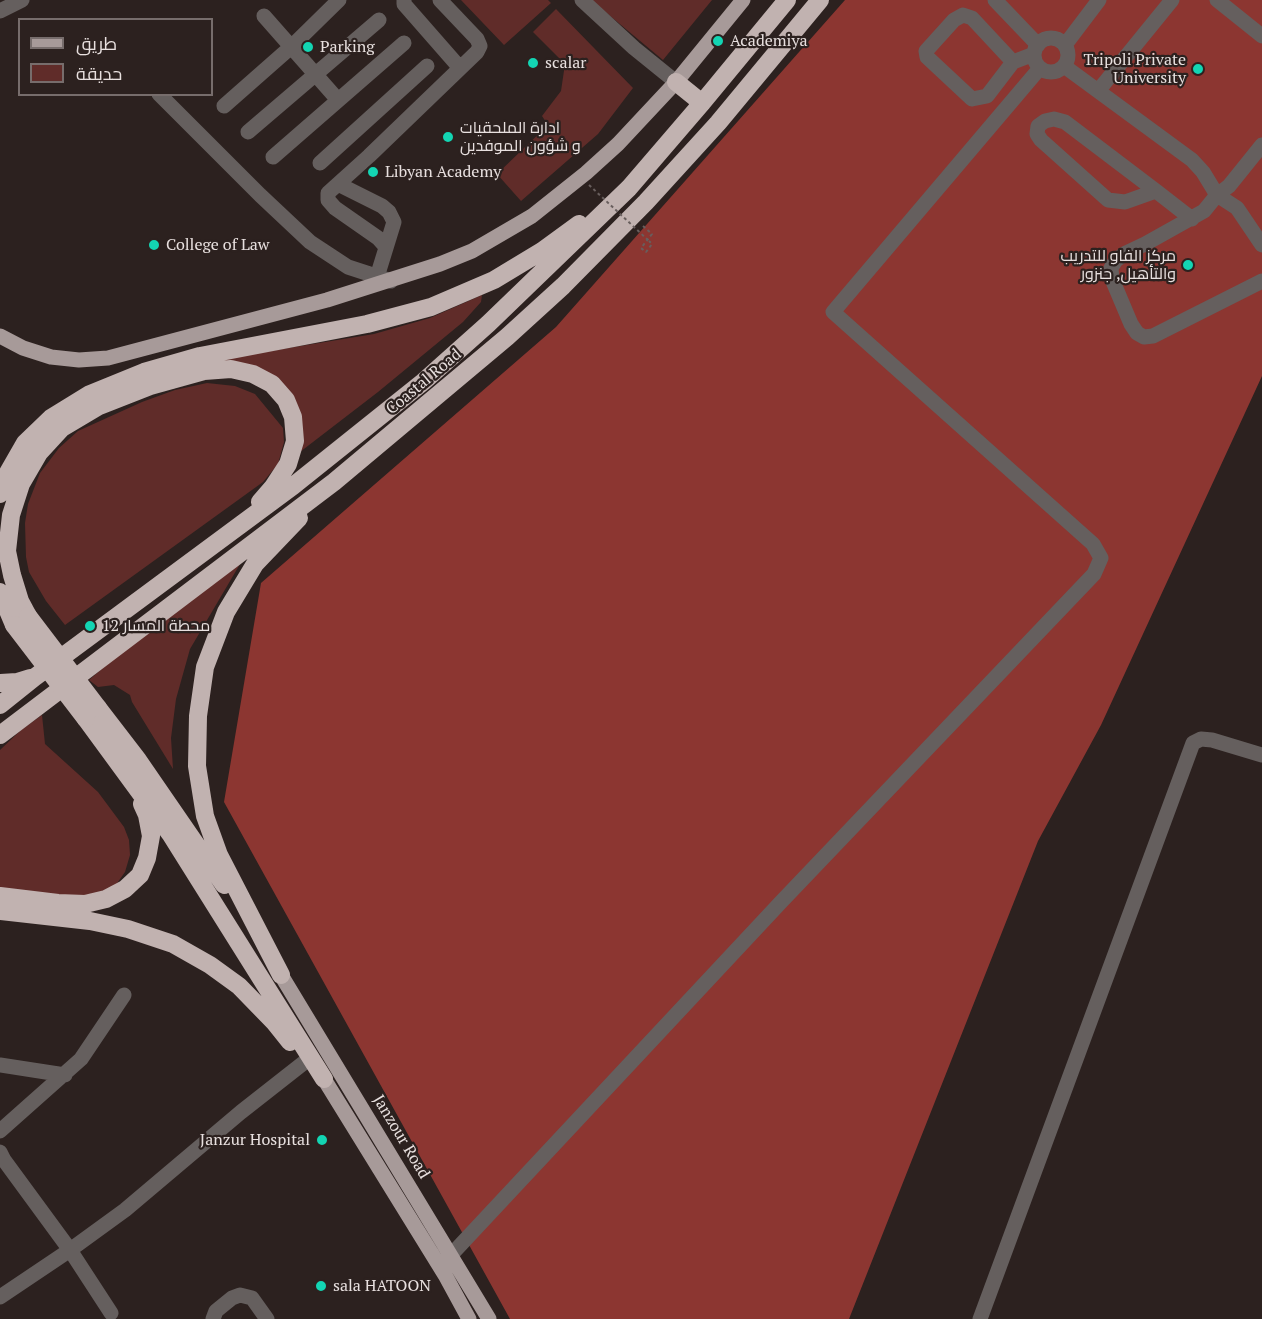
<!DOCTYPE html>
<meta charset="utf-8">
<style>
body{margin:0}
#map{position:relative;width:1262px;height:1319px;overflow:hidden;background:#2c211f;font-family:"PT Serif",Cairo,serif}
canvas{display:block}
.legend{position:absolute;left:18px;top:18px;width:195px;height:78px;box-sizing:border-box;background:#2c211f;border:2px solid #776d6c;margin:0;padding:8px 10px;list-style:none;font-size:18px;color:#e8e0df}
.legend li{display:flex;align-items:center;gap:12px;height:30px}
.legend b{width:30px;border:2px solid #776d6c}
</style>
<div id="map">
<canvas width="1262" height="1319"></canvas>
<ul class="legend">
<li><b style="height:8px;background:#a79a99"></b>طريق</li>
<li><b style="height:16px;background:#602c29"></b>حديقة</li>
</ul>
</div>
<script>
const g = document.querySelector('canvas').getContext('2d');
g.lineJoin = 'round';
function fill(path, color) { g.fillStyle = color; g.fill(path, 'evenodd'); }
const toPath = rows => new Path2D(rows.map(r => 'M' + r).join(''));
function stroke(path, color, width, dash) { g.strokeStyle = color; g.lineWidth = width; g.lineCap = dash ? 'butt' : 'round'; g.setLineDash(dash || []); g.stroke(path); }
function write(font, color, halo, rows, align = 'center') {
  g.font = font + ' "PT Serif",Cairo,serif'; g.lineWidth = 4.5; g.setLineDash([]); g.textBaseline = 'middle'; g.strokeStyle = halo; g.fillStyle = color; for (const [text, x, y, turn = 0] of rows) {
    g.save(); g.translate(x, y); g.rotate((+turn || 0) * Math.PI / 180); g.textAlign = isNaN(turn) ? turn : align; if (halo) g.strokeText(text, 0, 0); g.fillText(text, 0, 0); g.restore();
  }
}
const green = toPath([
 [461,0,548,0,551,3,504,45],
 [591,0,712,0,663,60],
 [556,9,633,88,598,134,521,201,497,174,548,125,542,116,561,91,565,64,533,32],
 [482,295,481,302,463,322,378,392,300,452,294,400,215,360,374,334,430,318],
 [207,383,235,386,255,394,283,428,284,442,278,464,263,482,65,625,46,601,29,572,26,557,25,523,28,504,40,473,59,448,78,431,142,402,175,390],
 [243,559,190,649,176,699,171,738,173,769,132,702,130,695,114,685,98,687,89,680,113,659],
 [42,715,45,744,98,792,124,827,129,840,130,855,125,872,106,899,0,896,0,750,21,730]
]);
const forest = toPath([
 [845,0,1262,0,1262,376,1101,725,1038,841,849,1319,510,1319,224,802,261,583,556,327]
]);
const path = toPath([
 [643,226,652,234,641,248,646,252,652,244,649,241]
]);
const minor = toPath([
 [404,0,404,4,460,68],
 [582,0,634,48,676,82],
 [995,0,1038,45],
 [1217,0,1262,36],
 [0,11,22,0],
 [264,16,338,100],
 '1034 55a17 17 0 1 1 34 0a17 17 0 1 1-34 0Z',
 [1065,45,1099,0],
 [1013,62,972,18,963,15,954,20,926,51,927,57,972,99,987,96,1013,62,1034,54],
 [1064,66,1192,160,1203,172,1217,195,1237,208,1262,245],
 [1098,91,1172,0],
 [159,94,260,195,310,242,348,267,391,281],
 [224,106,291,47,339,0],
 [248,132,379,20],
 [1262,145,1229,186,1217,195,1204,211,1145,244,1126,253,1116,260,1111,268,1112,279,1131,324,1137,333,1144,337,1153,336,1262,281],
 [273,157,404,43],
 [320,163,427,66],
 [338,184,382,206,389,212,394,222,377,277],
 [1156,191,1125,202,1108,200,1041,140,1037,134,1038,126,1045,121,1054,119,1065,122,1156,191,1192,219],
 [386,247,378,238,335,208,328,200,328,193,369,156,477,52,480,46,477,39,440,0],
 [0,1065,65,1075],
 [0,1131,81,1059,124,995],
 [0,1152,4,1160,70,1250,111,1313],
 [451,1255,781,902,1094,574,1101,558,1093,544,833,312,1040,68],
 [0,1297,70,1250,125,1210,241,1112,306,1061],
 [213,1319,216,1311,232,1298,240,1295,252,1298,267,1319],
 [980,1319,1193,743,1201,739,1212,740,1262,755]
]);
const major = toPath([
 [0,336,23,348,51,357,79,360,108,358,327,300,440,264,472,251,532,216,586,173,618,144,676,82,743,0],
 [281,975,489,1319],
 [324,1079,445,1275,469,1319]
]);
const highway = toPath([
 [676,82,702,103],
 [0,494,6,476,25,443,51,418,90,394,144,372,200,356,367,324,431,307,494,280,542,251,579,224],
 [0,592,14,625],
 [28,616,20,601,12,575,7,551,11,515,21,484,39,453,62,428,99,406,150,386,204,371,231,369,253,374,272,384,286,400,293,417,295,441,288,464,273,487,260,502],
 [0,683,17,682,30,678],
 [0,705,35,677,293,486,423,382,488,324,629,188,702,103,787,0],
 [98,708,138,760,224,885],
 [86,719,171,835,324,1079],
 [0,735,334,482,507,337,563,286,646,202,718,123,820,0],
 [0,896,58,903,85,904,106,899,125,889,140,875,147,858,151,836,147,815,142,804],
 [0,911,90,921,128,929,173,944,210,965,239,986,274,1022,290,1042],
 [281,975,219,855,205,816,197,766,198,716,205,667,226,612,255,564,299,518]
]);
const pathBridge = toPath([
 [589,185,649,241]
]);
const highwayBridge = toPath([
 [28,616,98,708],
 [14,625,86,719]
]);
const markers = [
 [718,41,6,"#13d5b3"],
 [308,47,6,"#13d5b3"],
 [533,63,6,"#13d5b3"],
 [1198,69,6,"#13d5b3"],
 [448,137,6,"#13d5b3"],
 [373,172,6,"#13d5b3"],
 [154,245,6,"#13d5b3"],
 [1188,265,6,"#13d5b3"],
 [90,626,6,"#13d5b3"],
 [322,1140,6,"#13d5b3"],
 [321,1286,6,"#13d5b3"]
];
const poiNames = [
 ["Academiya",730,41],
 ["Parking",320,47],
 ["Tripoli Private",1186,60,"right"],
 ["University",1186,78,"right"],
 ["scalar",545,63],
 ["ادارة الملحقيات",460,128],
 ["و شؤون الموفدين",460,146],
 ["Libyan Academy",385,172],
 ["College of Law",166,245],
 ["مركز الفاو للتدريب",1176,256,"right"],
 ["والتأهيل, جنزور",1176,274,"right"],
 ["محطة المسار 12",102,626],
 ["Janzur Hospital",310,1140,"right"],
 ["sala HATOON",333,1286]
];
const streetNames = [
 ["Coastal Road",424,382,-40],
 ["Janzour Road",401,1137,59]
];
fill(green, '#602c29');
fill(forest, '#8c3631');
stroke(path, '#685e5d', 2, [3, 3]);
stroke(minor, '#655f5e', 15);
stroke(major, '#a79a99', 15);
stroke(highway, '#c1b2b0', 18);
stroke(pathBridge, '#685e5d', 2, [3, 3]);
stroke(highwayBridge, '#c1b2b0', 18);
for (const [x, y, r, color] of markers) { const dot = new Path2D(); dot.arc(x, y, r, 0, 2 * Math.PI); g.fillStyle = color; g.fill(dot); stroke(dot, '#2c211f', 2); }
write('16px', '#e8e0df', '#2c211f', poiNames, 'left');
write('16px', '#e8e0df', '#2c211f', streetNames);
</script>
